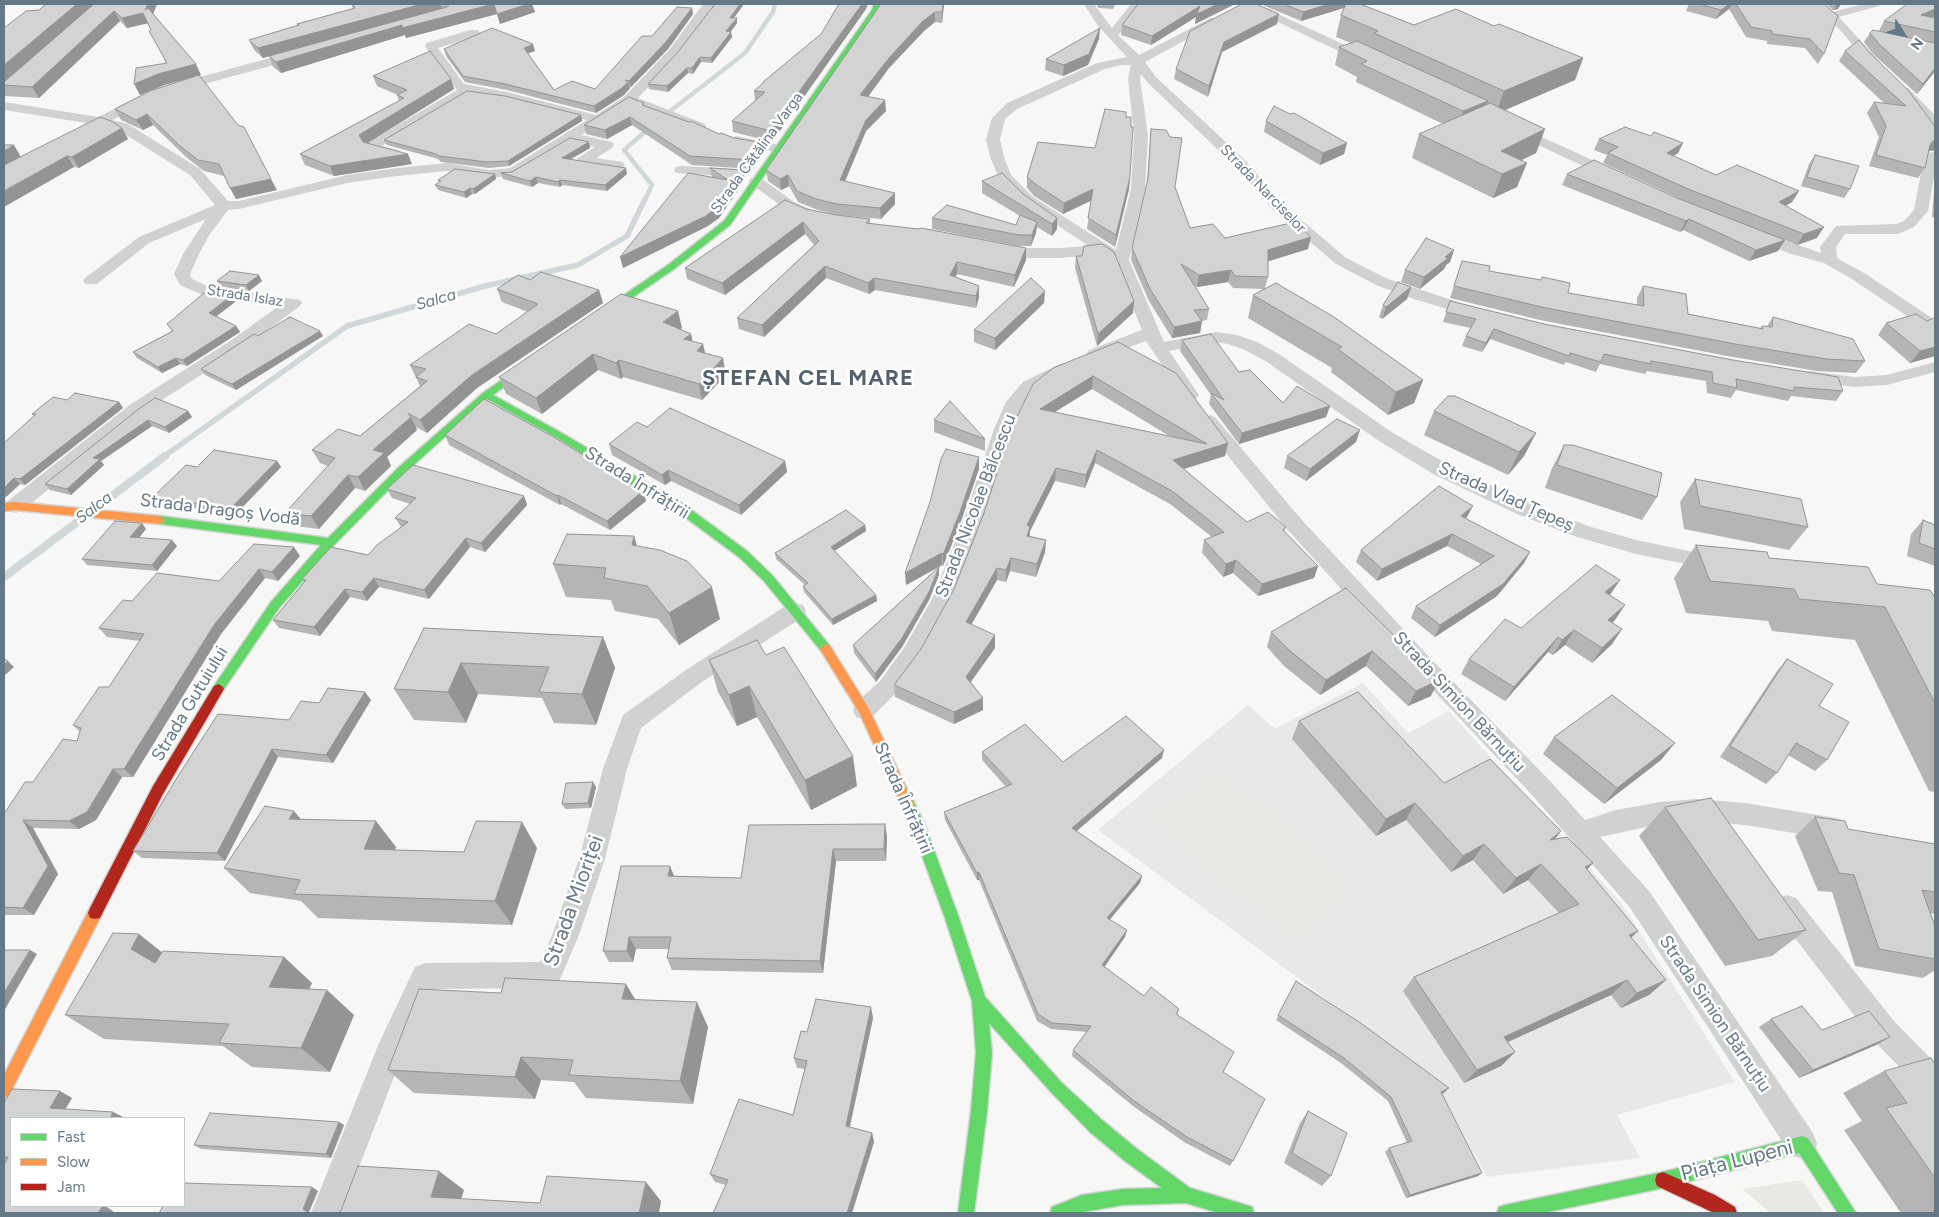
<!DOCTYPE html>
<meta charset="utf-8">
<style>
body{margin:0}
#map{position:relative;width:1939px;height:1217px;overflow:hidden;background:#f7f7f5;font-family:Figtree,sans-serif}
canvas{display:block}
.frame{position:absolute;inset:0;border:5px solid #657887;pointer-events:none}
.legend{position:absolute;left:10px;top:1117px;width:175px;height:90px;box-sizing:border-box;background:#fff;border:1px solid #c1c9cf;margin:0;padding:6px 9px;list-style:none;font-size:15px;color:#657887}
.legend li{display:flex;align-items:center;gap:10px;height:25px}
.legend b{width:25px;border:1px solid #c1c9cf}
.north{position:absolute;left:1879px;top:10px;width:50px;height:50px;-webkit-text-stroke:4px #fff;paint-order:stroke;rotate:125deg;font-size:14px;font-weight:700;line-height:20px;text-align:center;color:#657887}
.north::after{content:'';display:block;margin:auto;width:18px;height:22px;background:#657887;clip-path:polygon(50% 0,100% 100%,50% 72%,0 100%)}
</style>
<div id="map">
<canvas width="1939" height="1217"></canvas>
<div class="frame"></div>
<ul class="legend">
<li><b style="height:6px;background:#63d668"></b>Fast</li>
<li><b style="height:6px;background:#ff974d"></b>Slow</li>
<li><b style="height:6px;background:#b3261e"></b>Jam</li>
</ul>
<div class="north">N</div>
</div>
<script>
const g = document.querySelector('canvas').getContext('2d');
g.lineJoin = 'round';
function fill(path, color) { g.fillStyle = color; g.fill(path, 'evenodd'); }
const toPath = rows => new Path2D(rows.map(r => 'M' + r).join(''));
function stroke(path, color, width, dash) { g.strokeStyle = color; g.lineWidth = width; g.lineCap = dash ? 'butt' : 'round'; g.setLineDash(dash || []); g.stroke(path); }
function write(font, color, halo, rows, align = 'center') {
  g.font = font + ' Figtree,sans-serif'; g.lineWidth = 5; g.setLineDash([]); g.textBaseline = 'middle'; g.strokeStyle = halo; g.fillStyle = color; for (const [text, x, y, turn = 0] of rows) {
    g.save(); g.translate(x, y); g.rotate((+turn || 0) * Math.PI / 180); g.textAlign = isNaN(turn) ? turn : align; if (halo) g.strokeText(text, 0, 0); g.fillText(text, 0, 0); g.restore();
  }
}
const built = toPath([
 [1363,683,1408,733,1449,711,1621,903,1735,1082,1617,1115,1640,1158,1487,1177,1433,1078,1098,830,1248,705,1275,729]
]);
const green = toPath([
 [1219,768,1354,888,1291,944,1158,816],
 [1802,1180,1824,1213,1771,1213,1742,1189]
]);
const streamFar2 = toPath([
 [664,116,745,53,773,12,775,4],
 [645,200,652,185,624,150,651,127]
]);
const streamFar1 = toPath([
 [163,457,347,326,485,286,578,265,627,236,645,199]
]);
const stream = toPath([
 [4,577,165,456]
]);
const street = toPath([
 [703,4,715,4,677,56,638,98,705,124,707,127,700,131,695,130,631,104,581,135,612,142,614,145,612,148,596,158,623,162,625,165,623,168,618,169,578,164,576,161,578,158,595,147,571,142,513,176,489,178,447,171,397,176,347,183,239,209,228,210,210,234,199,254,190,274,192,279,212,288,300,300,302,303,300,306,242,349,143,412,22,511,15,513,8,511,5,506,8,501,131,404,230,341,279,306,208,297,180,285,174,274,183,254,206,219,149,243,97,284,85,284,83,281,85,278,139,237,215,205,190,175,118,130,99,125,4,110,4,102,98,117,136,98,146,98,147,101,146,104,112,120,128,124,200,169,228,201,239,201,347,175,397,168,447,163,489,170,510,168,587,120,507,100,468,94,382,146,401,151,403,154,401,157,391,157,368,151,366,148,367,143,457,90,425,46,427,43,470,30,478,30,480,33,478,36,438,48,464,84,507,92,596,115,625,96,669,50,703,4],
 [1084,4,1094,4,1112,28,1131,4,1142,4,1125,28,1118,35,1139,55,1211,18,1219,18,1221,20,1219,22,1145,62,1156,77,1243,158,1283,204,1346,258,1388,279,1482,310,1484,313,1482,316,1476,318,1411,298,1376,285,1336,264,1273,210,1233,164,1148,83,1141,74,1140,79,1148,135,1145,189,1129,260,1164,342,1216,332,1237,335,1257,342,1279,354,1393,433,1449,465,1531,504,1588,526,1636,540,1723,558,1726,563,1723,568,1716,570,1636,554,1574,536,1517,514,1435,475,1379,441,1267,362,1245,350,1228,344,1216,342,1169,351,1199,395,1196,399,1190,401,1184,399,1146,341,1101,358,1095,359,1089,358,1086,354,1089,350,1142,330,1114,262,1101,254,1060,258,1018,258,994,253,991,250,994,247,999,245,1018,248,1060,248,1089,246,1023,203,1000,180,990,157,986,139,992,118,1007,103,1097,63,1127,57,1098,26,1084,4],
 [1121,65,1131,65,1128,79,1134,135,1131,189,1116,250,1033,197,1011,175,1004,157,1000,139,1005,119,1017,109,1105,69,1121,65],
 [1241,4,1256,4,1369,56,1371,59,1369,62,1361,62,1241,4],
 [1812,4,1824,4,1833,12,1863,4,1880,4,1879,6,1839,17,1879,61,1881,64,1879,67,1871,67,1841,31,1812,4],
 [299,50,305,54,303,57,175,92,169,88,171,85,299,50],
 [1903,87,1908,88,1935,115,1935,126,1930,125,1898,94,1897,91,1903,87],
 [1515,125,1619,172,1621,175,1619,178,1614,179,1609,178,1510,132,1508,129,1515,125],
 [736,136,785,146,787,149,780,153,731,143,729,140,736,136],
 [1935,151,1935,172,1928,211,1914,227,1898,234,1845,234,1836,247,1837,258,1864,273,1935,320,1935,332,1929,331,1852,279,1824,263,1791,254,1750,238,1747,235,1750,232,1755,230,1821,253,1820,247,1836,226,1896,224,1904,221,1914,210,1924,157,1926,154,1935,151],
 [681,166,738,169,743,170,745,173,743,176,738,177,676,173,674,170,676,167,681,166],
 [756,177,761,178,794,202,814,211,816,214,814,217,809,218,784,208,751,184,749,181,751,178,756,177],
 [1935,362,1935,372,1887,385,1855,387,1810,381,1804,380,1801,376,1804,372,1810,371,1855,377,1887,375,1935,362],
 [1060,364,1066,365,1069,369,1066,373,1035,390,1023,404,1012,429,982,525,952,601,920,660,896,693,872,717,864,719,856,717,853,710,856,703,880,681,904,648,931,601,962,525,994,429,1006,402,1023,382,1060,364],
 [1209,415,1215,417,1301,519,1431,659,1551,782,1585,820,1616,810,1660,802,1697,799,1745,803,1836,818,1845,821,1848,829,1845,837,1836,840,1745,825,1697,821,1660,824,1600,837,1649,891,1813,1133,1817,1144,1813,1155,1802,1159,1791,1155,1631,909,1533,796,1415,671,1287,529,1203,425,1200,421,1203,417,1209,415],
 [795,603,803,605,806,611,803,617,702,682,641,728,627,769,605,859,579,935,558,984,548,988,433,989,401,1059,341,1213,311,1213,379,1043,415,967,425,963,540,962,553,933,579,859,603,769,623,715,686,670,787,605,795,603],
 [1787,895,1796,898,1894,1021,1935,1063,1935,1097,1925,1093,1874,1041,1778,916,1774,907,1778,898,1787,895]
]);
const fast = toPath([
 [874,4,880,4,878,10,730,225,674,269,601,319,595,319,595,315,668,265,724,221,872,10,874,4],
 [532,359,535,360,535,364,493,395,560,432,686,506,747,551,772,575,830,646,832,649,830,652,822,652,764,581,739,557,678,512,554,436,487,399,407,471,334,545,279,608,222,692,214,692,212,689,214,686,271,602,321,545,160,524,155,520,156,517,160,516,328,538,399,467,483,393,532,359],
 [908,798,913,800,924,823,959,918,985,997,1061,1082,1102,1120,1137,1149,1190,1188,1246,1205,1252,1207,1254,1213,1219,1213,1186,1203,1123,1205,1077,1213,1050,1213,1052,1207,1082,1195,1123,1189,1162,1188,1125,1161,1090,1132,1051,1092,989,1023,992,1053,987,1111,974,1213,958,1213,971,1111,976,1053,972,1001,945,918,910,823,902,804,903,800,908,798],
 [1802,1136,1808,1138,1856,1213,1838,1213,1799,1153,1663,1188,1543,1213,1497,1213,1499,1207,1505,1205,1663,1172,1802,1136]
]);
const slow = toPath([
 [15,502,160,516,165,520,160,524,15,510,4,511,4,503,15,502],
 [826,644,830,646,868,707,914,804,913,808,908,810,903,808,859,712,820,649,822,646,826,644],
 [95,907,100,908,102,913,100,918,9,1095,4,1098,4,1075,90,908,95,907]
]);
const jam = toPath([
 [218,684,222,686,224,689,163,794,100,918,95,919,90,918,88,913,90,908,153,786,214,686,218,684],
 [1663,1172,1715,1195,1735,1207,1737,1213,1714,1213,1657,1186,1655,1180,1657,1174,1663,1172]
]);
const wall = toPath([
 [46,4,157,4,153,14,201,75,199,75,277,190,236,199,224,176,204,171,186,157,153,125,143,130,121,120,115,109,192,77,164,85,140,95,166,63,148,23,127,28,120,21,39,98,5,96,4,93,4,82,47,45,39,10],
 [351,4,532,4,535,12,500,24,497,14,406,38,405,35,281,73,273,67,269,56,263,58,254,50,249,40,298,26,297,24,353,9],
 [715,4,744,4,734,18,737,23,731,32,732,37,712,63,701,62,693,74,688,73,668,92,649,89,648,84,678,52],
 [881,4,944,4,942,23,935,22,924,31,889,68,868,97,886,111,866,131,845,181,895,204,881,219,838,215,818,210,798,202,789,186,781,190,768,181,766,170],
 [1096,4,1115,4,1113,9,1099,8],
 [1138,4,1235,4,1195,24,1196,17,1151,45,1121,35,1122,25],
 [1260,4,1360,4,1414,25,1494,26,1583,58,1575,80,1504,110,1545,129,1536,153,1522,160,1517,187,1493,198,1412,158,1419,134,1443,124,1356,82,1357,77,1335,65,1339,47,1351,43,1336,37,1341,15,1344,8,1301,21],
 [1689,4,1824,4,1824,54,1818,64,1805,48,1767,44,1767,41,1746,37,1729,9,1716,19,1686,11],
 [1826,4,1841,4,1838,9,1833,10],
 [1935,4,1935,16,1931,17,1935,18,1935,43,1879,31,1884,21],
 [866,9,772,142,733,132,732,121,755,101,754,91,763,83,763,82,821,34],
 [693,14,668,49,631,87,629,87,630,88,624,95,596,113,507,90,465,82,446,56,444,49,535,51,528,53,554,90,595,89,652,36],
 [1277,24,1222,52,1208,97,1174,79,1176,69],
 [1870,33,1935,43,1935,71,1917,94,1873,54,1864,42],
 [1099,39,1088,65,1063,76,1045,70,1046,59],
 [1845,51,1869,52,1934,125,1935,126,1935,150,1928,151,1925,168,1918,178,1869,166,1879,137,1867,113,1874,102,1885,104,1839,61],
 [373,76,451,79,454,89,367,143,412,164,334,176,305,165,300,154,399,101,397,95,398,95,377,86],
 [644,103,645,106,765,152,753,169,692,165,632,125,607,139,586,134,584,125],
 [581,115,582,121,509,166,489,168,441,162,438,159,387,145,384,140],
 [1126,117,1130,177,1129,189,1115,247,1087,229,1091,201,1063,214,1034,196,1027,188,1027,177,1095,148],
 [1266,121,1347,143,1344,154,1320,165,1264,132],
 [122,128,128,139,79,168,21,156],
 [1151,129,1175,187,1190,228,1225,238,1308,249,1268,261,1268,277,1265,288,1423,380,1414,403,1388,415,1331,372,1332,368,1248,318,1253,295,1264,289,1233,288,1228,282,1197,287,1194,285,1209,309,1207,320,1202,321,1200,333,1172,338,1149,301,1131,260,1132,248,1147,183],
 [1651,136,1683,143,1678,153,1673,156,1716,175,1799,191,1792,202,1786,206,1817,238,1797,245,1785,240,1778,251,1749,261,1683,230,1680,232,1562,185,1567,174,1677,198,1683,200,1603,163,1607,155,1594,150,1599,139],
 [589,142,590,148,571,159,627,174,607,191,562,185,560,187,538,183,532,187,503,179,501,173,512,172],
 [1815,155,1850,189,1844,198,1801,186,1809,164],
 [710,168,745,180,719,218,708,226,623,268,712,177],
 [495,174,496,179,475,194,472,194,466,198,438,190,435,185,439,182,438,180],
 [982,181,1022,193,1057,218,1057,229,1052,236,1037,227,1036,233,1031,246,1018,246,932,229,932,218,1016,225,1020,216,982,193],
 [1935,188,1935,218,1932,217,1934,190],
 [806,209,837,215,870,219,870,223,1026,260,1014,287,957,274,955,277,979,297,976,308,875,290,869,294,826,278,764,337,739,329,737,318,814,245,805,234,725,295,687,279,685,268],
 [1454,250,1450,262,1446,265,1444,269,1420,289,1401,282,1405,270],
 [1076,256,1134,301,1133,313,1097,346,1075,268],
 [1462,261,1489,271,1541,280,1542,277,1568,293,1637,305,1637,298,1643,286,1688,314,1760,328,1762,326,1767,326,1773,317,1865,361,1856,373,1817,371,1727,356,1540,320,1450,298],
 [530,280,599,290,603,303,477,388,427,433,416,427,417,430,387,457,391,466,365,491,355,488,319,529,294,526,285,513,328,466,320,463,312,450,360,436,420,386,410,365,496,334,528,312,502,302,497,289],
 [217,281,262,281,249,291,221,287],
 [1411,287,1407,299,1382,319,1379,317,1383,305],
 [231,296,235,302,216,316,236,326,240,332,187,366,180,364,162,373,137,358,133,352,172,331,167,324],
 [1450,301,1544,324,1843,391,1836,401,1791,396,1788,401,1736,390,1731,398,1707,393,1706,381,1647,371,1645,374,1600,364,1596,372,1566,362,1564,365,1490,339,1482,352,1462,346,1466,336,1471,328,1443,322],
 [1044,303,995,350,974,342,974,330],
 [1935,319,1935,356,1910,363,1878,335,1886,323,1927,321],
 [682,328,680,329,691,334,692,341,726,375,702,400,623,377,621,379,598,370,542,414,506,394,499,377],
 [258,336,323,336,236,390,205,375,201,369],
 [1182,340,1239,372,1283,403,1330,406,1326,417,1239,444,1209,404,1211,395,1180,351],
 [1118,342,1228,443,1225,456,1183,469,1247,522,1286,527,1284,532,1318,566,1314,578,1258,596,1233,573,1223,577,1202,553,1204,540,1212,537,1170,504,1095,463,1085,488,1055,481,1030,531,1030,536,1046,540,1045,552,1036,577,1010,571,1006,582,997,580,971,624,995,648,971,682,983,698,983,710,954,724,895,697,894,685,921,649,954,589,984,513,1011,429],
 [1092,389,1171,437,1055,412],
 [67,400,119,402,123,408,25,485,20,484,7,496,34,416,32,414],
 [140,408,188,411,192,417,169,433,152,426,101,461,104,465,71,495,50,490,45,484],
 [1434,411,1536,433,1524,456,1508,475,1424,435],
 [934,420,985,439,985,451,934,432],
 [647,427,785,461,787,472,741,515,671,481,665,485,612,455,609,444],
 [445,435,643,491,646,501,610,530,561,504,560,505,449,445],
 [1356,442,1306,481,1284,468,1287,456],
 [1564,445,1657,497,1642,520,1545,488,1552,468],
 [979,457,979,469,960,524,943,566,942,565,939,567,939,575,929,600,902,647,876,682,854,653,853,645,939,567,906,585],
 [277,461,281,467,235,515,159,502,154,496,197,467],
 [1695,479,1808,527,1789,550,1684,529,1680,502],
 [387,489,524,496,527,505,485,552,470,547,429,599,379,587,367,601,350,597,320,636,279,628,273,620,304,582,302,579,368,555,401,527,395,518,410,504,392,498],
 [1467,517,1466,519,1530,552,1524,563,1497,596,1435,637,1411,618,1416,606,1481,564,1447,546,1377,581,1356,562,1361,550],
 [1923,520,1935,525,1935,566,1907,556,1911,534],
 [865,525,866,531,834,551,876,595,877,601,833,625,804,592,803,586,805,585,776,559,775,553],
 [146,529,139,537,177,546,157,571,87,565,82,559],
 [634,536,637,546,720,619,679,645,658,619,615,611,611,600,566,597,553,564],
 [1696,545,1769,558,1935,598,1935,792,1929,791,1855,640,1772,631,1768,621,1686,613,1674,578],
 [300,556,278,581,265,578,221,634,133,777,122,777,96,820,79,829,33,828,58,874,34,915,4,915,4,814,33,782,77,741,80,732,73,725,109,687,140,641,107,637,99,628,132,601,219,581],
 [1346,588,1431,696,1408,706,1366,666,1320,695,1284,666,1267,647,1271,632],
 [1610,595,1615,620,1612,623,1622,629,1612,644,1592,663,1565,645,1553,655,1548,652,1505,701,1461,674,1469,659,1521,628],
 [424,628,603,637,615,668,596,725,554,723,542,698,478,694,466,723,414,720,394,689],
 [766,655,857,786,811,810,757,717,737,726,718,692,709,660],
 [1787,659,1819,706,1827,760,1815,771,1788,755,1777,773,1766,784,1720,757,1777,671],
 [371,700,333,763,278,757,225,861,142,858,133,851,289,720,319,703],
 [1299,721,1444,783,1561,831,1555,839,1593,863,1587,870,1631,938,1666,980,1649,995,1621,1008,1611,995,1508,1042,1515,1052,1501,1066,1464,1083,1403,991,1414,977,1559,913,1528,880,1503,894,1473,860,1451,872,1406,820,1376,836,1292,739],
 [1554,737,1661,760,1604,804,1543,754],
 [982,752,1063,762,1162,758,1076,831,1142,876,1140,883,1110,920,1125,937,1104,967,1144,996,1179,1009,1177,1015,1231,1058,1223,1072,1233,1161,1230,1166,1184,1142,1133,1106,1072,1056,1073,1050,1087,1032,1051,1029,1037,1021,979,880,977,880,945,820,944,812,1006,787,982,760],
 [593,782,596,787,591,808,565,809,562,804],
 [1665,807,1806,930,1772,956,1725,966,1639,836],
 [1815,817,1848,829,1935,844,1935,914,1931,913,1935,926,1935,970,1923,978,1855,966,1832,892,1818,891,1795,836],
 [300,819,396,847,395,850,464,852,537,848,512,925,318,918,301,901,250,893,224,868],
 [885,824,887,837,886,861,836,861,823,973,672,970,667,958,669,949,636,949,633,962,609,962,603,951,674,876,741,878],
 [162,952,312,983,309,989,354,1015,330,1072,252,1067,223,1046,104,1039,65,1015],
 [1296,981,1445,1092,1442,1094,1478,1176,1406,1198,1385,1152,1389,1148,1407,1143,1388,1101,1341,1063,1276,1020],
 [635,999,708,1027,693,1104,586,1098,574,1082,541,1080,535,1099,414,1093,388,1070],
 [873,1018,850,1127,872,1133,874,1142,852,1213,713,1213,726,1185,715,1182,710,1174,793,1115,805,1069,797,1068,794,1058,807,1032],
 [1771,1019,1822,1030,1890,1037,1876,1045,1799,1078,1759,1027],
 [1935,1064,1935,1213,1901,1213,1844,1130,1862,1121,1843,1093,1884,1071],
 [72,1098,65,1109,113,1112,125,1118,11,1206,105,1206,114,1212,113,1213,4,1213,5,1162,4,1162,4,1103],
 [1308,1111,1331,1176,1322,1186,1284,1163,1300,1123],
 [344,1125,331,1158,201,1149,194,1145]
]);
const shadedWall = toPath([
 [77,4,95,4,4,82,4,65],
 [148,4,157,4,151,20,145,10],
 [422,4,440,4,442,9,263,58,258,48],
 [494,4,497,14,406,38,405,35,281,73,276,62,402,25],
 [528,4,532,4,535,12,500,24,497,14],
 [740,4,744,4,730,23,730,18],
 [862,4,868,4,866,9,772,142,771,131],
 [943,4,944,4,942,23,942,12],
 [1218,4,1235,4,1195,24,1196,17,1151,45,1152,36,1200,6],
 [1329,4,1357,4,1301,21,1303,12],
 [1729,4,1732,4,1729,9,1716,19,1721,10],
 [1837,4,1841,4,1838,9,1833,10],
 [692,8,693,14,668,49,631,87,629,81],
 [1935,9,1935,16,1915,24,1921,15],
 [114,11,120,21,39,98,32,87],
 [935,12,935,22,924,31,889,68,861,106,860,95,889,58,923,21],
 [143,13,149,23,127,28,122,18],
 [1279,14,1277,24,1222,52,1208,97,1209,86,1224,42],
 [737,18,737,23,727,36,726,31],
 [1100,28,1099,39,1088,65,1063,76,1064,65],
 [731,32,732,37,712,63,711,58],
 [533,44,535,51,526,54,524,48],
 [700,57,701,62,693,74,692,68],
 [1583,58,1575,80,1496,114,1504,91],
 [196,64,201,75,164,85,140,95,134,84,158,74],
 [687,68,688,73,668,92,667,86],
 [1935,68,1935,71,1917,94,1923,84],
 [451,79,454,89,363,146,359,135],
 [628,82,630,88,624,95,596,113,594,106],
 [885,100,886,111,866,131,841,191,840,180,866,120],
 [1488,101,1481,120,1457,131,1463,111],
 [147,114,153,125,143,130,136,120],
 [581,115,582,121,509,166,508,161],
 [630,117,632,125,607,139,605,130],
 [122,128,128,139,79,168,72,157],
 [1545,129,1536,153,1497,172,1501,151],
 [1933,141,1935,141,1935,150,1925,152],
 [589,142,590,148,564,163,562,158],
 [764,143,765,152,753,169,752,160],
 [1347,143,1344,154,1320,165,1323,153],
 [1683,143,1678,153,1661,164,1667,153],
 [14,145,21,157,4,166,4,151],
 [408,154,412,164,334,176,330,166],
 [67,156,74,167,4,207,4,191],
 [1527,163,1517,187,1493,198,1502,174],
 [626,168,627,174,607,191,605,185],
 [743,170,745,180,719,218,708,226,623,268,620,257],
 [495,174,496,179,475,194,473,189],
 [788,175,789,186,781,190,780,179],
 [536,177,538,183,532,187,530,181],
 [1130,177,1129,189,1115,247,1116,235],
 [271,179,277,190,236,199,230,188],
 [560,180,562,185,560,187,558,182],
 [470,188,472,194,466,198,464,192],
 [1093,189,1092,200,1063,214,1064,203],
 [1799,191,1792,202,1772,213,1779,202],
 [895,193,895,204,881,219,880,208],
 [1057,218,1057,229,1052,236,1052,224],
 [1689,219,1683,230,1680,232,1686,221],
 [803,222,805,234,725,295,722,283],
 [1037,222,1036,233,1031,246,1032,235],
 [1824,227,1817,238,1797,245,1804,234],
 [1311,237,1308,249,1266,262,1268,250],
 [1785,240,1778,251,1749,261,1756,250],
 [1026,248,1026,260,1014,287,1015,275],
 [1454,250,1450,262,1446,265,1444,269,1420,289,1424,277,1445,257],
 [957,262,957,274,950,287,950,275],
 [825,266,826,278,764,337,762,325],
 [1231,270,1228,282,1197,287,1199,275],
 [259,275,262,281,249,291,246,285],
 [874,278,875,290,869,294,868,283],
 [979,286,979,297,976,308,976,296],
 [1411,287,1407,299,1382,319,1386,307],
 [599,290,603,303,477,388,427,433,420,420,472,375],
 [1045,291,1044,303,995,350,995,338],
 [231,296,235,302,213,319,209,313],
 [1134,301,1133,313,1097,346,1098,334],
 [678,311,682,328,667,339,663,322],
 [1202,321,1200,333,1172,338,1174,327],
 [236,326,240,332,187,366,183,360],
 [1494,329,1490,339,1482,352,1486,343],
 [320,331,323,336,236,390,232,384],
 [691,334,694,350,684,339],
 [703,344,707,361,697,351],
 [1935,347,1935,356,1910,363,1920,351],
 [593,354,598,370,542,414,536,398],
 [176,358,180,364,162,373,158,367],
 [723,358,726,375,702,400,699,384],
 [619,360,623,377,621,379,616,363],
 [1093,376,1092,389,1040,421,1040,409],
 [1423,380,1414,403,1388,415,1396,392],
 [119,402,123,408,25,485,20,479],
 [1330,406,1326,417,1239,444,1242,433],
 [188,411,192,417,169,433,165,427],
 [411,417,417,430,387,457,391,466,365,491,358,477,373,450],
 [148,420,152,426,101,461,104,465,71,495,67,489,93,458],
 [1360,430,1356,442,1306,481,1310,469],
 [1536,433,1524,456,1508,475,1519,452],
 [1228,443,1225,456,1171,473,1173,460],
 [1097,450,1095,463,1085,488,1086,475],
 [979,457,979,469,960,524,943,566,943,555],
 [277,461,281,467,235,515,230,509],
 [785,461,787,472,741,515,739,505],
 [1056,468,1055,481,1030,531,1029,539,1026,548,1027,525],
 [668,470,671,481,665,485,662,475],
 [348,475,355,488,319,529,311,516],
 [14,478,20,484,7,496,4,498,4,488],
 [643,491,646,501,610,530,607,521],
 [558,495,561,504,560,505,557,496],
 [524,496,527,505,485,552,481,543],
 [1473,506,1467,517,1455,528,1461,516],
 [142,523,146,529,135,543,130,537],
 [865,525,866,531,831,553,831,547],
 [1452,534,1447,546,1377,581,1382,569],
 [634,536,644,569,632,545],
 [466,538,470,547,429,599,424,590],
 [172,540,177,546,157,571,152,565],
 [1046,540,1045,552,1036,577,1037,564],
 [294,547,300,556,278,581,272,572],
 [1530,552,1524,563,1497,596,1435,637,1440,625],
 [942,553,942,565,906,585,905,573],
 [1011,558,1010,571,1006,582,1006,570],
 [1236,560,1233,573,1223,577,1226,564],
 [1318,566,1314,578,1258,596,1262,584],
 [939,567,939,575,929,600,902,647,876,682,875,674],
 [997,568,997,580,966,634,966,622],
 [259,569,265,578,221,634,133,777,124,769,214,625],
 [374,578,379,587,367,601,362,592],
 [1620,580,1610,595,1605,592],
 [712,587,720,619,679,645,669,613],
 [345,589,350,597,320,636,314,627],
 [876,595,877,601,833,625,832,619],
 [1625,605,1615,620,1598,635,1608,620],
 [1622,629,1612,644,1592,663,1602,648],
 [1574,630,1565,645,1553,655,1562,640],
 [995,635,995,648,966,688,966,677],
 [603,637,615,668,596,725,582,694],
 [1558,637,1548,652,1505,701,1514,687],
 [1372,651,1366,666,1320,695,1326,680],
 [8,661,14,667,4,676,4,665],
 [461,663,478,694,466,723,448,692],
 [1439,680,1431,696,1408,706,1416,691],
 [749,686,757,717,737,726,729,695],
 [365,692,371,700,333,763,326,755],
 [983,698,983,710,954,724,954,712],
 [1675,743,1661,760,1604,804,1617,788],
 [272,749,278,757,225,861,217,853],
 [1164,750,1162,758,1071,836,1072,828],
 [853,756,857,786,811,810,805,780],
 [113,769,122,777,96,820,79,829,69,821],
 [593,782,596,787,591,808,588,803],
 [1415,803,1406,820,1376,836,1386,819],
 [294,811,316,837,289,819],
 [23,820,33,828,58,874,34,915,23,908],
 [376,821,396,847,384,874,364,849],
 [522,822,537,848,512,925,495,901],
 [885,824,887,837,886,861,884,849],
 [1561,831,1548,848,1550,840],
 [1484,844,1473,860,1451,872,1463,856],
 [833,849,836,861,823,973,820,961],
 [1593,863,1578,879,1585,867],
 [1541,864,1528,880,1503,894,1516,878],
 [670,866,675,878,668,876],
 [979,872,979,880,977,880,977,873],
 [1142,876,1140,883,1105,925,1107,918],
 [1127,930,1125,937,1101,972,1102,965],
 [1638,931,1622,947,1629,935],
 [139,934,173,961,165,975,131,949],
 [629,937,636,949,633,962,627,951],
 [30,950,37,954,4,1011,4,993],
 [284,957,312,983,299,1012,269,987],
 [1627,980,1611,995,1490,1050,1504,1037],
 [1666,980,1649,995,1621,1008,1637,993],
 [626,984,641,1009,622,999],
 [327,990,354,1015,330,1072,301,1048],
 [697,1002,708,1027,693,1104,680,1081],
 [871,1007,873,1018,848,1134,846,1126],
 [1890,1037,1876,1045,1799,1078,1813,1070],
 [1515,1052,1501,1066,1464,1083,1477,1070],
 [521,1057,541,1080,535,1099,515,1077],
 [1449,1088,1445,1092,1437,1096,1441,1092],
 [60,1091,72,1098,62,1115,50,1108],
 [113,1112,125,1118,110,1118],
 [339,1122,344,1125,331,1158,326,1154],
 [872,1133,874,1142,852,1213,847,1213],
 [439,1171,464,1190,457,1213,431,1197],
 [1482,1173,1478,1176,1406,1198,1410,1195],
 [646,1182,661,1201,659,1213,639,1213],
 [312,1187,318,1191,309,1212,310,1213,306,1213,303,1209],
 [100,1206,105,1206,114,1212,113,1213,98,1213]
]);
const building = toPath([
 [46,4,77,4,4,65,4,28,26,11,39,10,46,4],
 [94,4,148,4,145,10,148,8,196,64,158,74,134,84,136,68,167,63,149,31,151,30,143,13,122,18,114,11,32,87,4,85,4,82,94,4],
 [352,4,422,4,258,48,249,40,299,25,297,24,355,8,352,4],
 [450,4,493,4,402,28,402,25,276,62,269,56,447,7,450,4],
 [494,4,528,4,497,14,494,4],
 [715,4,740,4,730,18,737,18,726,31,731,32,711,58,700,57,692,68,687,68,667,86,648,84,678,52,715,4],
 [839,4,862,4,771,131,732,121,765,92,754,91,764,82,763,82,821,34,839,4],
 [881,4,943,4,942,12,935,12,923,21,889,58,860,95,885,100,866,120,840,180,895,193,880,208,837,204,816,199,797,191,788,175,780,179,766,170,881,4],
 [1138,4,1218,4,1197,14,1200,6,1152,36,1122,25,1138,4],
 [1242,4,1256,4,1279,14,1224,42,1209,86,1176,69,1190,31,1242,4],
 [1284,4,1329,4,1303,12,1284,4],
 [1346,4,1360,4,1414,25,1456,9,1494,26,1499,24,1583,58,1504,91,1374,33,1378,31,1341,15,1346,4],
 [1699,4,1729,4,1721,10,1699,4],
 [1736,4,1824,4,1838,16,1824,54,1810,39,1772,34,1772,31,1751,27,1736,4],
 [1907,4,1935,4,1935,9,1921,15,1935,18,1935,32,1884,21,1907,4],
 [677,7,692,8,666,42,629,81,625,80,628,82,622,88,594,106,505,84,463,76,444,49,492,28,533,44,524,48,554,90,572,81,595,89,642,36,652,36,677,7],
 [1100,28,1089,54,1064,65,1046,59,1100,28],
 [1873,30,1935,43,1935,68,1923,84,1879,44,1870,33,1873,30],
 [1859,40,1869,52,1908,90,1934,125,1935,126,1935,141,1933,141,1930,145,1925,168,1876,155,1886,126,1874,102,1906,106,1845,51,1859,40],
 [1357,41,1488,101,1463,111,1361,64,1367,61,1339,47,1357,41],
 [430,51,451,79,359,135,363,142,408,154,330,166,300,154,404,98,397,95,407,90,373,76,430,51],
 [199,75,238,125,244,127,271,179,230,188,219,164,198,160,180,146,147,114,136,120,115,109,150,91,199,75],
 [467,91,505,96,581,115,508,161,487,162,439,156,436,154,384,140,467,91],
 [629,97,644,103,642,105,689,122,691,121,719,134,721,133,734,138,764,143,752,160,690,156,630,117,605,130,584,125,629,97],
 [1490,103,1545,129,1501,151,1527,163,1502,174,1419,134,1490,103],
 [1274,106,1290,114,1294,113,1347,143,1323,153,1266,121,1274,106],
 [1105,109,1126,112,1126,117,1131,117,1131,127,1133,127,1130,177,1116,235,1088,218,1093,189,1064,203,1035,184,1027,177,1038,142,1095,148,1105,109],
 [100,117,111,121,122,128,72,157,67,156,4,191,4,165,100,117],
 [1625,127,1651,136,1654,132,1683,143,1667,153,1716,175,1737,165,1799,191,1779,202,1824,227,1804,234,1688,189,1608,153,1618,147,1599,139,1625,127],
 [1151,129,1166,130,1170,137,1182,138,1175,187,1190,228,1213,224,1225,238,1295,222,1311,237,1268,250,1268,277,1235,276,1231,270,1199,275,1181,264,1209,309,1194,310,1202,321,1174,327,1150,289,1132,248,1148,178,1151,129],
 [570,138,589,142,562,158,626,168,605,185,560,180,558,182,536,177,530,181,501,173,512,172,570,138],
 [4,145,14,145,4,151,4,145],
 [1815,155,1859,166,1850,189,1807,177,1815,155],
 [1594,160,1677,198,1785,240,1756,250,1689,219,1686,221,1567,174,1594,160],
 [710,168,743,170,717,207,706,216,620,257,688,173,728,180,710,168],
 [455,169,495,174,473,189,470,188,464,192,435,185,441,181,438,180,455,169],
 [1002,173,1022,193,1057,218,1052,224,982,181,1002,173],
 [785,200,806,209,837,215,870,219,866,223,918,229,921,228,1026,248,1015,275,957,262,950,275,979,286,976,296,874,278,868,283,825,266,762,325,737,318,819,241,803,222,722,283,685,268,785,200],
 [947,205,1016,225,1020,215,1037,222,1032,235,1019,235,932,218,947,205],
 [1426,238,1454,250,1445,257,1448,258,1424,277,1405,270,1426,238],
 [1102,244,1114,252,1134,301,1098,334,1076,256,1082,256,1084,246,1102,244],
 [1462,261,1490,266,1489,271,1541,280,1542,277,1570,283,1568,293,1644,306,1643,286,1686,294,1688,314,1763,329,1762,326,1772,327,1773,317,1853,339,1865,361,1826,359,1735,344,1546,308,1454,286,1462,261],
 [230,271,259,275,246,285,217,281,230,271],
 [541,272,599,290,472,375,420,420,408,413,411,417,373,450,384,453,358,477,348,475,311,516,285,513,335,458,312,450,338,429,360,436,427,381,416,377,426,369,410,365,469,324,496,334,538,304,497,289,518,275,530,280,541,272],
 [1031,278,1045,291,995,338,974,330,1031,278],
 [1398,282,1411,287,1386,307,1383,305,1398,282],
 [1276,283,1334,317,1423,380,1396,392,1338,349,1342,347,1253,295,1276,283],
 [204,293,231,296,209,313,236,326,183,360,176,358,158,367,133,352,173,331,167,324,204,293],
 [621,294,678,311,663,322,691,334,684,339,703,344,697,351,723,358,699,384,619,360,616,363,593,354,536,398,499,377,621,294],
 [1450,301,1544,324,1733,360,1838,377,1843,391,1794,387,1794,391,1736,379,1737,388,1713,383,1712,372,1651,361,1651,364,1604,354,1601,362,1570,353,1569,356,1494,329,1486,343,1466,336,1476,319,1446,312,1450,301],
 [1916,314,1927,321,1934,318,1935,319,1935,347,1920,351,1886,323,1916,314],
 [290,317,320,331,232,384,201,369,254,334,258,336,290,317],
 [1211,334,1239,372,1250,370,1283,403,1297,386,1330,406,1242,433,1211,393,1224,400,1182,340,1211,334],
 [1118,342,1176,373,1228,443,1173,460,1247,522,1268,512,1286,527,1283,530,1318,566,1262,584,1236,560,1226,564,1204,540,1224,532,1172,491,1097,450,1086,475,1056,468,1027,525,1030,527,1027,536,1046,540,1037,564,1011,558,1006,570,997,568,966,622,995,635,966,677,983,698,954,712,894,685,921,649,954,589,984,513,1011,429,1033,384,1053,368,1118,342],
 [1093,376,1207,444,1040,409,1093,376],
 [75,393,119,402,20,479,14,478,4,488,4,443,36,414,32,414,53,397,67,400,75,393],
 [1448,396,1455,396,1536,433,1519,452,1434,411,1448,396],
 [155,398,188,411,165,427,148,420,93,458,100,459,67,489,45,484,140,408,155,398],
 [484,399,552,436,643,491,607,521,558,495,557,496,445,435,484,399],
 [950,401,985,439,934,420,950,401],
 [670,408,785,461,739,505,668,470,662,475,609,444,637,422,647,427,670,408],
 [1337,419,1360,430,1310,469,1287,456,1337,419],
 [1564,445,1573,445,1662,473,1657,497,1557,465,1564,445],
 [946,449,979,457,960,512,943,555,942,553,905,573,930,502,941,459,946,449],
 [214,450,277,461,230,509,154,496,186,465,197,467,214,450],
 [413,465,524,496,481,543,466,538,424,590,374,578,362,592,345,589,314,627,273,620,306,580,302,579,331,547,368,555,377,545,408,522,395,518,416,498,387,489,413,465],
 [1695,479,1801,499,1808,527,1700,506,1695,479],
 [1439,486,1473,506,1461,516,1530,552,1503,584,1440,625,1416,606,1494,556,1452,534,1382,569,1361,550,1439,486],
 [846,510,865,525,831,547,876,595,832,619,803,586,808,583,775,553,846,510],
 [1923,520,1935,525,1935,549,1919,543,1923,520],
 [115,521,142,523,130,537,172,540,152,565,82,559,115,521],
 [567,534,634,536,632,545,660,550,687,561,712,587,669,613,647,586,604,578,606,568,553,564,567,534],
 [254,544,294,547,272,572,259,569,214,625,124,769,113,769,87,812,69,821,23,820,48,866,23,908,4,907,4,814,25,782,33,782,63,739,77,741,81,728,73,725,99,687,109,687,144,634,99,628,123,600,132,601,157,573,219,581,254,544],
 [1696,545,1767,552,1769,558,1868,567,1877,584,1930,590,1935,598,1935,703,1885,607,1799,599,1794,589,1710,581,1696,545],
 [1596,565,1620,580,1605,592,1625,605,1608,620,1622,629,1602,648,1574,630,1562,640,1558,637,1514,687,1469,659,1505,619,1521,628,1596,565],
 [939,567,929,592,902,638,875,674,853,645,939,567],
 [1346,588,1439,680,1416,691,1372,651,1326,680,1289,650,1271,632,1346,588],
 [424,628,603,637,582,694,539,692,549,667,461,663,448,692,394,689,424,628],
 [757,640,766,655,784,647,853,756,805,780,749,686,729,695,709,660,757,640],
 [4,659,8,661,4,665,4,659],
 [1787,659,1833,684,1819,706,1849,722,1827,760,1796,743,1777,773,1730,746,1787,659],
 [328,688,365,692,326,755,272,749,217,853,133,851,178,776,218,714,289,720,301,701,319,703,328,688],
 [1358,692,1444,783,1490,759,1561,831,1550,840,1567,837,1593,863,1585,867,1638,931,1629,935,1666,980,1637,993,1627,980,1504,1037,1515,1052,1477,1070,1414,977,1579,904,1541,864,1516,878,1484,844,1463,856,1415,803,1386,819,1299,721,1358,692],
 [1612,695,1675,743,1617,788,1554,737,1612,695],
 [1126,716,1164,750,1072,828,1142,876,1107,918,1127,930,1102,965,1144,996,1151,987,1179,1009,1176,1014,1234,1052,1223,1072,1265,1099,1233,1161,1187,1137,1134,1101,1073,1050,1091,1026,1052,1023,1038,1014,979,872,977,873,944,812,1012,784,982,752,1025,724,1063,762,1126,716],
 [593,782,588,803,562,804,566,783,593,782],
 [1711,798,1806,930,1758,940,1665,807,1711,798],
 [265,806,294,811,289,819,376,821,364,849,464,852,476,821,522,822,495,901,294,894,300,880,224,868,265,806],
 [1815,817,1845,821,1848,829,1935,844,1935,892,1922,890,1935,926,1935,959,1879,949,1854,875,1839,873,1815,817],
 [885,824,884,849,833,849,820,961,667,958,671,937,629,937,627,951,603,951,621,866,670,866,668,876,741,878,749,825,885,824],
 [113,933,139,934,131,949,155,963,163,951,284,957,269,987,327,990,301,1048,219,1043,229,1024,65,1015,113,933],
 [4,950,30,950,4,993,4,950],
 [505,978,626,984,622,999,697,1002,680,1081,569,1075,573,1060,521,1057,515,1077,388,1070,419,989,501,993,505,978],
 [1296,981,1362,1024,1449,1088,1441,1092,1482,1173,1410,1195,1389,1148,1412,1141,1391,1097,1344,1058,1278,1015,1296,981],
 [816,999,871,1007,846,1126,872,1133,847,1213,713,1213,728,1180,710,1174,739,1099,793,1115,807,1061,794,1058,801,1031,807,1032,816,999],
 [1802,1006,1822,1030,1869,1011,1890,1037,1813,1070,1771,1019,1802,1006],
 [1931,1058,1935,1064,1935,1178,1886,1108,1907,1103,1884,1071,1931,1058],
 [12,1089,60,1091,50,1108,113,1112,110,1118,11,1118,11,1206,100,1206,102,1207,98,1213,4,1213,4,1165,8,1157,4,1157,4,1103,12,1089],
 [1308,1111,1347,1133,1331,1176,1292,1153,1308,1111],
 [210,1113,339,1122,326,1154,194,1145,210,1113],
 [358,1166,439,1171,431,1197,540,1203,547,1176,646,1182,639,1213,340,1213,358,1166],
 [184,1183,312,1187,303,1209,307,1212,306,1213,159,1213,163,1206,184,1206,184,1183]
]);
const farStreetnames = [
 ["Strada Cătălina Varga",757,153,-54],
 ["Strada Narciselor",1263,189,46],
 ["Strada Islaz",245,296,9]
];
const farWaternames = [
 ["Salca",436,300,-16],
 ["Salca",94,508,-37]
];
const streetNames = [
 ["Strada Înfrățirii",637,483,32],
 ["Strada Vlad Țepeș",1506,497,24],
 ["Strada Nicolae Bălcescu",976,506,-69],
 ["Strada Dragoș Vodă",220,510,7],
 ["Strada Simion Bărnuțiu",1459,702,47],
 ["Strada Gutuiului",190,704,-59],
 ["Strada Înfrățirii",903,798,66],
 ["Strada Simion Bărnuțiu",1715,1014,56]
];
const nearStreetnames = [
 ["Strada Mioriței",574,901,-70],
 ["Piața Lupeni",1737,1161,-14]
];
const districtNames = [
 ["ȘTEFAN CEL MARE",808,379]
];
fill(built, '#e7e8e8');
fill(green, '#e6eae3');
stroke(streamFar2, '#d0d8da', 4.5);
stroke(streamFar1, '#d0d8da', 5.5);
stroke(stream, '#d0d8da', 8);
stroke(fast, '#d3d5d5', 3);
stroke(slow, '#d3d5d5', 3);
stroke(jam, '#d3d5d5', 3);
fill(street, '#d0d2d2');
fill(fast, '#63d668');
fill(slow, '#ff974d');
fill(jam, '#b3261e');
fill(wall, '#b5b5b5');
fill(shadedWall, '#939494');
fill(building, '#d2d3d3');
stroke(building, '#939494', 1);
write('15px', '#657887', '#fff', farStreetnames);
write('italic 16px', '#617a83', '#fff', farWaternames);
write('18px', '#657887', '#fff', streetNames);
write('21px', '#657887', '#fff', nearStreetnames);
g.letterSpacing = '1px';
write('bold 22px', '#53616c', '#fff', districtNames);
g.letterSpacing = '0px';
</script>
